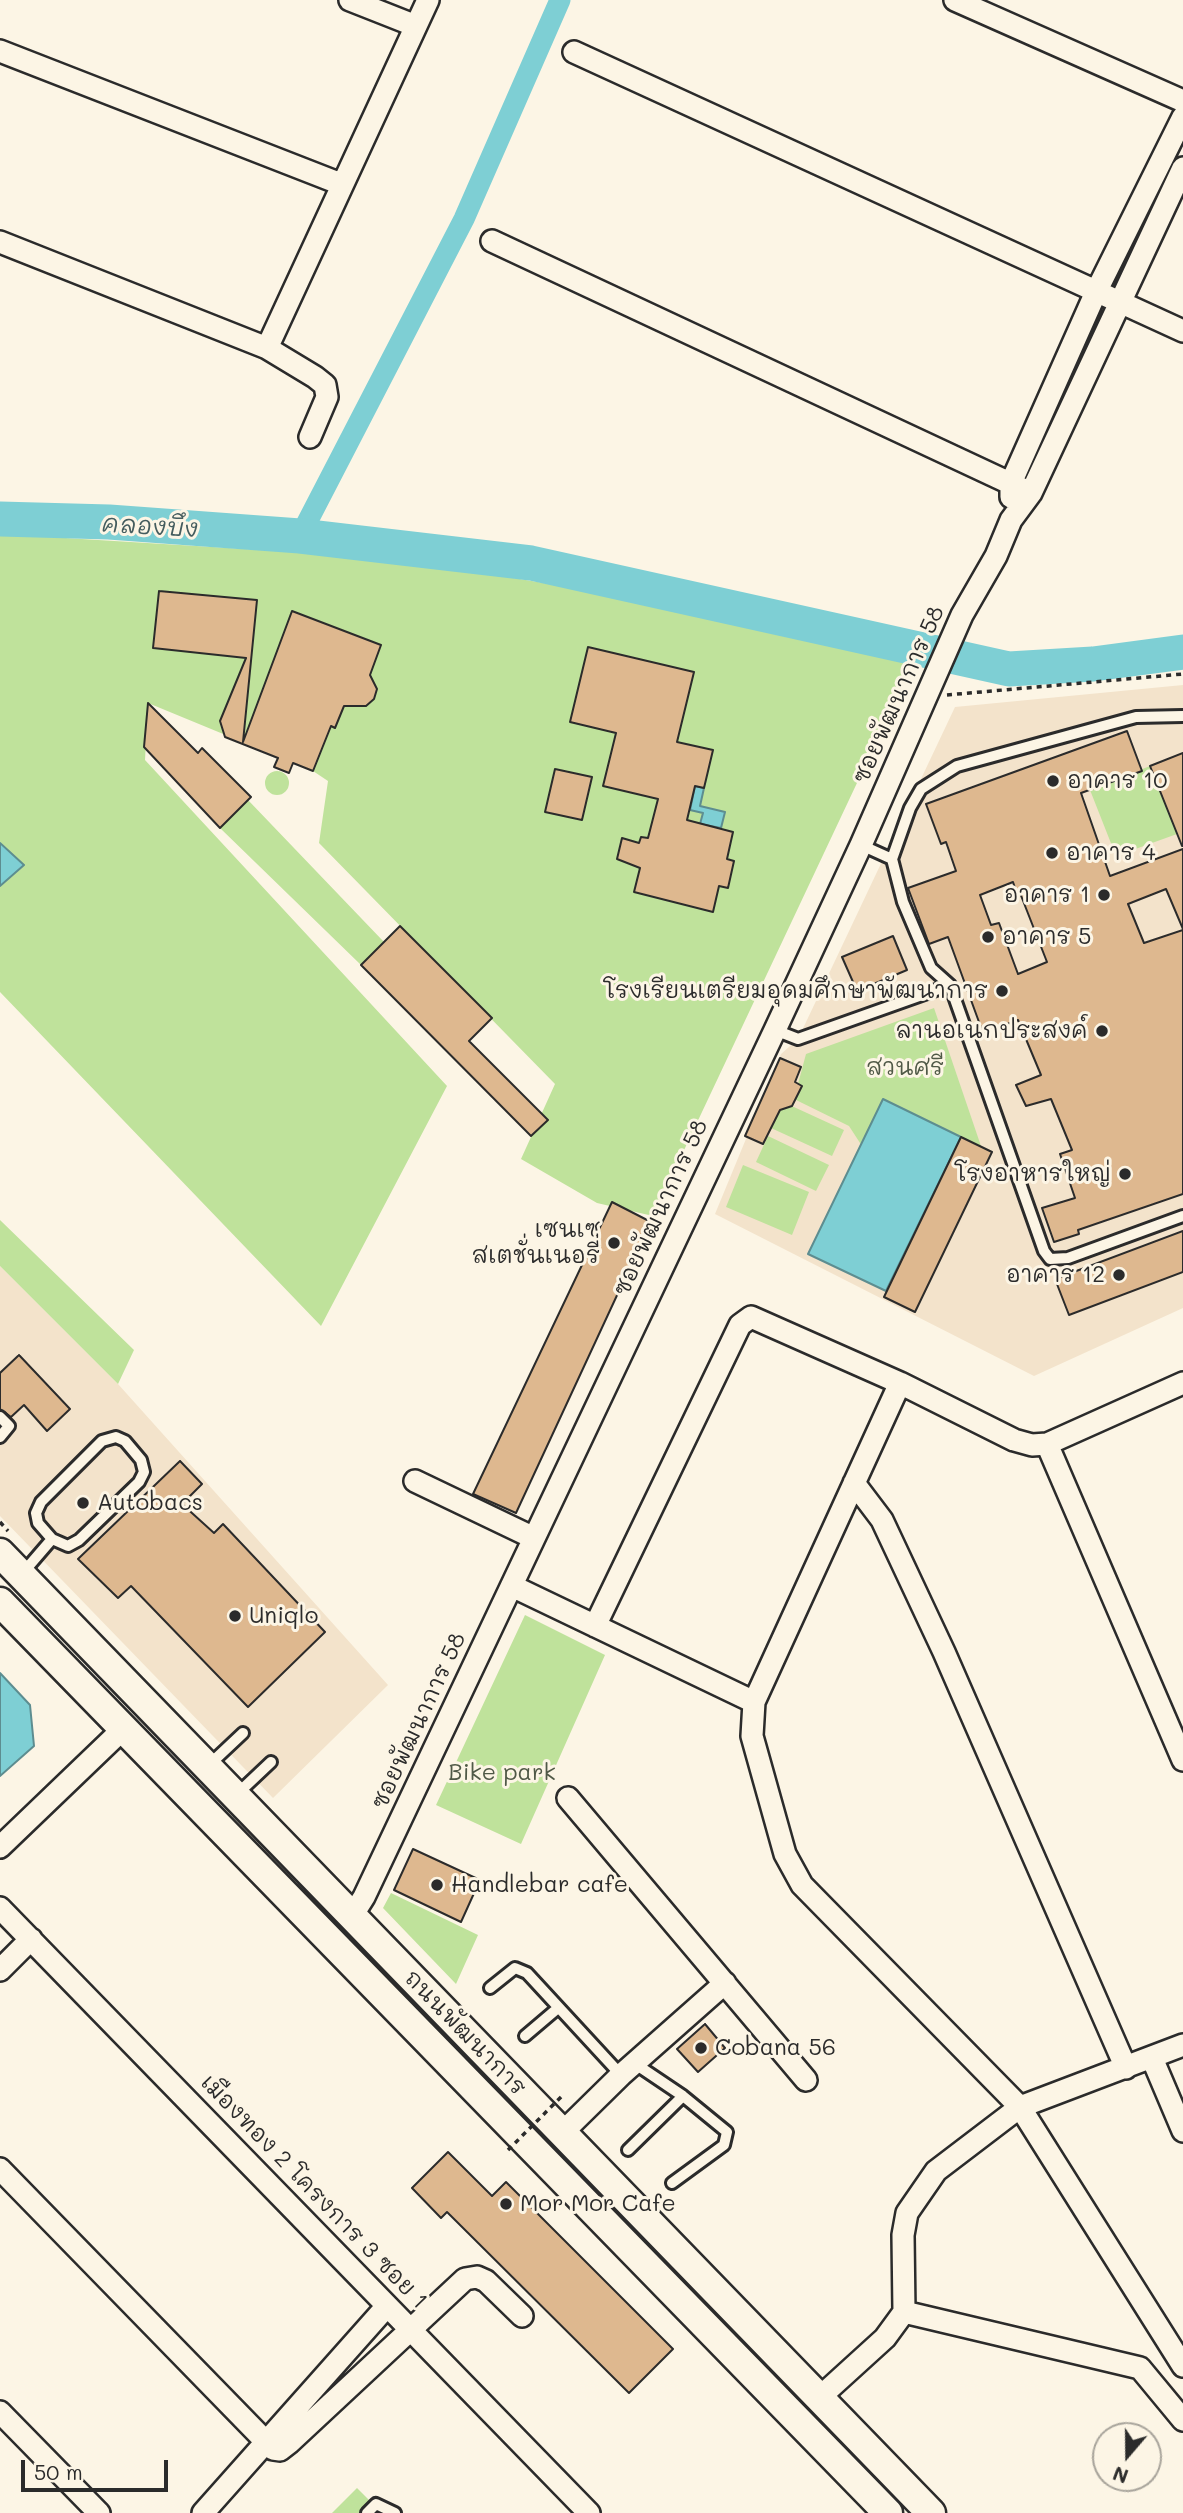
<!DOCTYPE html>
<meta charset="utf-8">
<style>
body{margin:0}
#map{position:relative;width:1183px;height:2513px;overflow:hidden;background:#fcf5e5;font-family:Mali,sans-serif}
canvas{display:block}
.north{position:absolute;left:1092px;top:2422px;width:70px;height:70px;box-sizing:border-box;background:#fcf5e5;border:2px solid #a8a49b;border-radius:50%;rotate:200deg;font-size:19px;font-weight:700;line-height:28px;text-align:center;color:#2b2b2b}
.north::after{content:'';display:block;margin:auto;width:24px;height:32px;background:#2b2b2b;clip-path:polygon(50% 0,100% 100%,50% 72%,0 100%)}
.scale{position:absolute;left:21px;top:2460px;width:147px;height:32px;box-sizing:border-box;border:4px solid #2b2b2b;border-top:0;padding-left:9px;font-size:21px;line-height:24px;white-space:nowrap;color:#2b2b2b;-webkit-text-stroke:5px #fcf5e5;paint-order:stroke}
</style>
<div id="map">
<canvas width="1183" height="2513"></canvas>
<div class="north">N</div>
<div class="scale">50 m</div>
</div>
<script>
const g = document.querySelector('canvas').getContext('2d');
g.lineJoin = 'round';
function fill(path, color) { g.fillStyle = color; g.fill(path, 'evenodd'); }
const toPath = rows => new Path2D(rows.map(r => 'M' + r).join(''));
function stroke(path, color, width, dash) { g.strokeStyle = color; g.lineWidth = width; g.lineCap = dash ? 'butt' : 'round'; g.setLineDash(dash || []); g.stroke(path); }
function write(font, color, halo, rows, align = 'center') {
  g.font = font + ' Mali,"Playpen Sans Thai",sans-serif'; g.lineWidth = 6; g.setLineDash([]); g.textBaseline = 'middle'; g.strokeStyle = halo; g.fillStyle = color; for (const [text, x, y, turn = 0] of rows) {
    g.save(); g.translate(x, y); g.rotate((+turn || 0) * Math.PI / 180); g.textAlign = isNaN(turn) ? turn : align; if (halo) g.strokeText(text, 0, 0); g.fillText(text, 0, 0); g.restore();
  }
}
const built = toPath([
 [1183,685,1183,1308,1034,1376,715,1214,781,1054,798,1039,955,707],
 [0,1266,118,1384,388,1685,273,1798,0,1516]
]);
const green = toPath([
 [0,534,327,554,447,567,665,603,907,660,889,715,653,1216,597,1203,521,1159,555,1084,319,843,328,781,313,771,148,703,145,760,447,1086,321,1326,0,992,0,886,24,865,0,843],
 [1150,766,1177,834,1116,856,1090,790],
 '265 783a12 12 0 1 1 24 0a12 12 0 1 1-24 0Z',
 [248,800,384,942,361,965,220,828],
 [934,1008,983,1152,880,1107,862,1146,849,1126,794,1099,806,1054],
 [783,1102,844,1130,832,1156,771,1128],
 [768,1136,829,1165,816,1191,756,1162],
 [743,1165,809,1192,792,1235,726,1207],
 [0,1220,134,1350,118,1384,0,1266],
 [525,1615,605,1655,521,1844,436,1805],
 [391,1893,478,1935,456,1984,383,1908],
 [357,2488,382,2513,332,2513]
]);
const water = toPath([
 [695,786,704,788,700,806,725,812,721,828,700,824,703,813,690,810,695,786],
 [0,843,24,865,0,886,0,843],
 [883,1099,961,1137,886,1291,808,1254,883,1099],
 [0,1673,30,1705,34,1746,0,1776,0,1673]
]);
const canal = toPath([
 [300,536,464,219,560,0]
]);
const river = toPath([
 [0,519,109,522,300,536,531,563,1009,669,1093,664,1183,652]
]);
const building = toPath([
 [159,591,257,600,243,742,292,611,381,645,370,675,377,689,374,699,366,706,344,706,335,728,331,726,313,771,293,763,289,773,274,767,278,758,225,737,220,721,246,658,153,648,159,591],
 [588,647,694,672,677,742,713,750,704,788,695,786,687,820,733,832,727,859,734,861,728,888,719,886,713,912,634,892,640,868,617,859,622,838,639,843,641,837,648,838,658,799,603,786,616,733,570,722,588,647],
 [148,703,198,753,202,748,251,797,220,828,144,747,148,703],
 [1127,731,1142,771,1081,793,1110,876,1183,849,1183,929,1166,889,1128,904,1144,943,1183,930,1183,1194,1078,1230,1079,1234,1054,1242,1042,1208,1075,1198,1060,1154,1072,1150,1051,1099,1026,1106,1016,1085,1041,1075,1018,1020,983,1033,948,937,929,944,908,888,956,871,946,842,941,844,926,804,1127,731],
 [1013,882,1017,894,1020,893,1047,962,1018,974,999,923,991,925,980,895,1013,882],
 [1183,753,1183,846,1182,846,1150,766,1183,753],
 [555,769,592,777,582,820,545,812,555,769],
 [400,926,492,1018,469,1041,548,1120,531,1136,361,965,400,926],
 [893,936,907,970,857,991,842,957,893,936],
 [780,1058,801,1067,795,1082,802,1086,792,1106,780,1110,763,1144,745,1136,780,1058],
 [961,1137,992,1152,915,1312,884,1297,961,1137],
 [612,1202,651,1222,516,1513,473,1494,612,1202],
 [1183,1231,1183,1272,1069,1315,1055,1279,1183,1231],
 [19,1355,70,1409,47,1431,24,1405,11,1417,0,1409,0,1373,19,1355],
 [180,1461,202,1484,182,1504,214,1533,223,1524,325,1632,248,1707,131,1586,118,1598,78,1559,180,1461],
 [413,1849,480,1880,461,1922,394,1890,413,1849],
 [705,2024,725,2048,698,2072,677,2049,705,2024],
 [448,2152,492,2196,506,2182,673,2349,629,2393,447,2212,441,2218,412,2188,448,2152]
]);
const path = toPath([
 [947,695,1183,674],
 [0,1522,8,1531]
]);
const service = toPath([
 [1183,716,1136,717,957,766,921,789,910,808,892,859,903,902,931,968,950,985,1044,1251,1050,1259,1068,1258,1183,1216],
 [861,845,892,859],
 [775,1030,798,1039,950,985],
 [0,1417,9,1426,0,1437],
 [21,1575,52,1539,38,1523,36,1513,41,1502,102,1441,116,1437,125,1441,141,1460,144,1472,139,1482,79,1540,68,1546,52,1539],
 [209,1765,243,1733],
 [235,1796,271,1762],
 [490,1988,515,1968,527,1973,621,2075],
 [525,2036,558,2008],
 [634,2063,683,2096,727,2132,724,2145,672,2183],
 [628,2150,683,2096],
 [367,2513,376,2504,395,2513]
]);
const minor = toPath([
 [350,0,416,26],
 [955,0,1183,101],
 [0,51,341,184],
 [574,52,1183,331],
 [492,241,1031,493],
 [0,242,267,348,315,377,325,385,327,397,310,437],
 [267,348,428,0],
 [1011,497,1011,483,1096,292,1183,117],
 [1047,1444,1183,1760],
 [415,1481,534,1538],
 [854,1483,882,1520,944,1652,1126,2068],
 [512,1586,754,1702,752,1736,785,1854,802,1885,1020,2107,1183,2366],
 [595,1626,740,1325,751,1317,900,1383,1014,1440,1032,1445,1047,1444,1183,1383],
 [754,1702,900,1383],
 [568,1798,806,2080],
 [0,1847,123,1729],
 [0,1908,589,2513],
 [352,1916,364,1897,775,1030,861,845,962,615,996,556,1011,520,1031,493,1183,168],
 [0,1970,31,1939],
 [1152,2058,1183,2131],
 [562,2133,621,2075,725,1983],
 [0,2169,273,2449,280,2450,289,2443,465,2279,477,2277,486,2281,522,2316],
 [904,2312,1140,2368,1183,2420],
 [819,2398,885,2338,904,2312,903,2235,907,2213,936,2171,1020,2107,1183,2045],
 [0,2412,99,2513],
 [203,2513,387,2306]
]);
const secondary = toPath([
 [0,1553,931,2513],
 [0,1602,888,2513]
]);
const pathBridge = toPath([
 [508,2150,562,2096]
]);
const markers = [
 [1053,781,7,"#2b2b2b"],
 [1052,853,7,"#2b2b2b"],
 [1104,895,7,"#2b2b2b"],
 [988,937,7,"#2b2b2b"],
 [1002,991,7,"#2b2b2b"],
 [1102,1031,7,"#2b2b2b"],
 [1125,1174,7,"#2b2b2b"],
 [614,1243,7,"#2b2b2b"],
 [1119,1275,7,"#2b2b2b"],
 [83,1503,7,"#2b2b2b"],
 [235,1616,7,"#2b2b2b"],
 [437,1885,7,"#2b2b2b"],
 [701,2048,7,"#2b2b2b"],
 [506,2204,7,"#2b2b2b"]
];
const streetNames = [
 ["ซอยพัฒนาการ 58",899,695,-66],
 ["ซอยพัฒนาการ 58",661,1208,-65],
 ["ซอยพัฒนาการ 58",419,1721,-65],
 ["ถนนพัฒนาการ",465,2033,46],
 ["เมืองทอง 2 โครงการ 3 ซอย 1",314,2192,46]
];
const poiNames = [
 ["อาคาร 10",1067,781],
 ["อาคาร 4",1066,853],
 ["อาคาร 1",1090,895,"right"],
 ["อาคาร 5",1002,937],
 ["โรงเรียนเตรียมอุดมศึกษาพัฒนาการ",988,991,"right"],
 ["ลานอเนกประสงค์",1088,1031,"right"],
 ["โรงอาหารใหญ่",1111,1174,"right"],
 ["เซนเซ",600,1230,"right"],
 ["สเตชั่นเนอรี่",600,1256,"right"],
 ["อาคาร 12",1105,1275,"right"],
 ["Autobacs",97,1503],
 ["Uniqlo",249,1616],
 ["Handlebar cafe",451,1885],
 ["Cobana 56",715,2048],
 ["Mor Mor Cafe",520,2204]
];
const parkNames = [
 ["สวนศรี",905,1068],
 ["Bike park",502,1773]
];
const waterNames = [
 ["คลองบึง",150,527,3]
];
fill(built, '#f3e3cb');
fill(green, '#bfe29b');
fill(water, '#7ecfd4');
stroke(water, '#5d8d90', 2);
stroke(canal, '#7ecfd4', 21);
stroke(river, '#7ecfd4', 35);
fill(building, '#deb88f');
stroke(building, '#2b2b2b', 2);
stroke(service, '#2b2b2b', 16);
stroke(minor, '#2b2b2b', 26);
stroke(secondary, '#2b2b2b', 33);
stroke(path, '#2b2b2b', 3.5, [5, 5]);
stroke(service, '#fcf5e5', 10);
stroke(minor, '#fcf5e5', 21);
stroke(secondary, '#fcf5e5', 28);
stroke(pathBridge, '#2b2b2b', 3.5, [5, 5]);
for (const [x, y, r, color] of markers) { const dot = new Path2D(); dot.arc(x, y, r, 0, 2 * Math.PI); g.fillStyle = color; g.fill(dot); stroke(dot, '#fcf5e5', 2.5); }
write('23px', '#2b2b2b', '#fcf5e5', streetNames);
write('23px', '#2b2b2b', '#fcf5e5', poiNames, 'left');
write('23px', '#505947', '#fcf5e5', parkNames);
write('italic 24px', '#445c5e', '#fcf5e5', waterNames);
</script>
